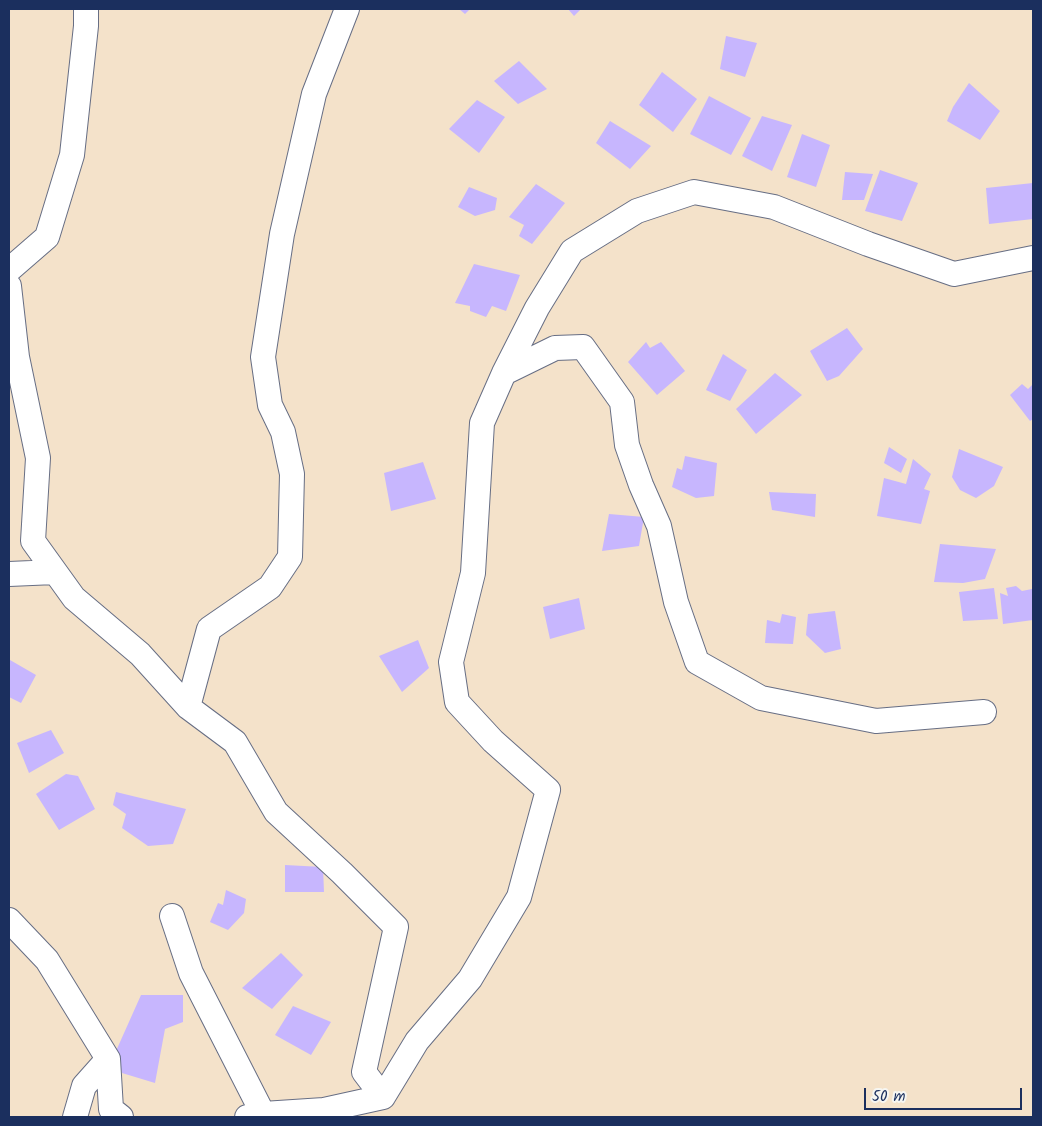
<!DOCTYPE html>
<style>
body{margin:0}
#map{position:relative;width:1042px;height:1126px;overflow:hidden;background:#f4e2ca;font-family:Kalam,sans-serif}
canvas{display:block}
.frame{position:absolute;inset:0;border:10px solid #1b2f5e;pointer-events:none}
.scale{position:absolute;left:864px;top:1088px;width:158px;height:22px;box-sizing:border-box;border:2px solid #1b2f5e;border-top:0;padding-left:6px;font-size:15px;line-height:18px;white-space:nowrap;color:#1b2f5e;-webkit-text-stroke:4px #f6f6f2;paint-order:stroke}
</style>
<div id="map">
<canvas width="1042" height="1126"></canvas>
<div class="frame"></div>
<div class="scale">50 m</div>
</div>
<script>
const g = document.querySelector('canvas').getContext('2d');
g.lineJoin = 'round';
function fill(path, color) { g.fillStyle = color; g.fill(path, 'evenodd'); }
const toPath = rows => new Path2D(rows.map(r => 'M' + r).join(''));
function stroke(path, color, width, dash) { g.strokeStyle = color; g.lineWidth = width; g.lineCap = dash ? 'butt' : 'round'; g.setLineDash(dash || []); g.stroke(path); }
const building = toPath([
 [459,9,470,9,465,14],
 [568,9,581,9,574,16],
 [726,36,757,43,745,77,720,69],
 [519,61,547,89,518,104,494,81],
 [662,72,697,99,673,132,639,105],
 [969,83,1000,111,980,140,947,121,953,107],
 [709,96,751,118,731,155,690,134],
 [477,100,505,117,479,153,449,129],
 [762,116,792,125,772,171,742,156],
 [610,121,651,146,630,169,596,143],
 [802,134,830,145,816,187,787,177],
 [880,170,918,183,902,221,865,211],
 [845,172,873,174,864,200,842,200],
 [1033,183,1033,219,989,224,986,188],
 [536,184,565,203,532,244,519,236,524,225,509,217],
 [469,187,497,198,495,210,475,216,458,207],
 [474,264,520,275,506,311,492,306,486,317,470,311,470,306,455,303],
 [847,328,863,349,839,376,827,381,810,351],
 [646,342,650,348,661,342,685,371,657,395,628,362],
 [723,354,747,370,730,401,706,390],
 [775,373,802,395,756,434,736,409],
 [1022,384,1028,389,1033,384,1033,419,1030,421,1010,395],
 [889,447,907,459,901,473,884,463],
 [959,449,1003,467,994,486,976,498,960,490,952,477],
 [685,456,717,463,714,496,696,498,672,487,677,468,682,470],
 [913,459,931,474,924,489,930,491,921,524,877,516,884,478,906,484],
 [423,462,436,499,391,511,384,473],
 [769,492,816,494,815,517,772,510],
 [609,514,644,517,639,546,602,551],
 [940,544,996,549,985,579,963,583,934,582],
 [1016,586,1022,591,1032,589,1033,620,1003,624,1000,593,1008,596,1006,588],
 [994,588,998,619,963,621,959,592],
 [579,598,585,629,550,639,543,607],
 [835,611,841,649,825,653,806,635,808,614],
 [782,614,796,617,793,644,765,643,767,620,780,623],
 [418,640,429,668,402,692,379,656],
 [10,660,36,675,21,703,9,697,9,663],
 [51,730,64,753,29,773,17,743],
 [66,774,78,776,95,809,59,830,36,794],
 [116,792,186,809,173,844,148,846,122,828,126,814,113,805],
 [285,865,323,867,324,892,285,892],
 [226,890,246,899,244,913,228,930,210,922,218,903,223,905],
 [281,953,303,975,272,1009,242,988],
 [141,995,183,995,183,1022,165,1029,155,1083,122,1073,116,1051],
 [293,1006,331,1022,311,1055,275,1035]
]);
const street = toPath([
 [9,270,47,237,72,155,86,26,86,9],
 [9,286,17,357,38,458,33,541,74,598,140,654,188,707,235,742,276,812,342,873,396,927,364,1072,383,1097],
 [504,373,555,348,583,347,622,402,627,445,641,485,659,526,676,602,697,662,761,698,876,721,984,712],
 [9,574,55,572],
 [188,707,209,629,270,587,290,557,292,474,283,432,270,405,263,357,282,234,314,94,347,9],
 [172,916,191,973,263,1114],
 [9,920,47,960,108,1059,111,1109,121,1117],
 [75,1117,84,1086,108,1059],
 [247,1117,263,1114,324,1110,383,1097,417,1041,470,979,519,897,548,790,493,741,457,702,451,662,473,573,482,423,504,373,537,308,572,251,637,211,694,192,774,207,868,244,954,274,1033,258]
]);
fill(building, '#c7b6fe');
stroke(street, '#676e84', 26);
stroke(street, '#fff', 24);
</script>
